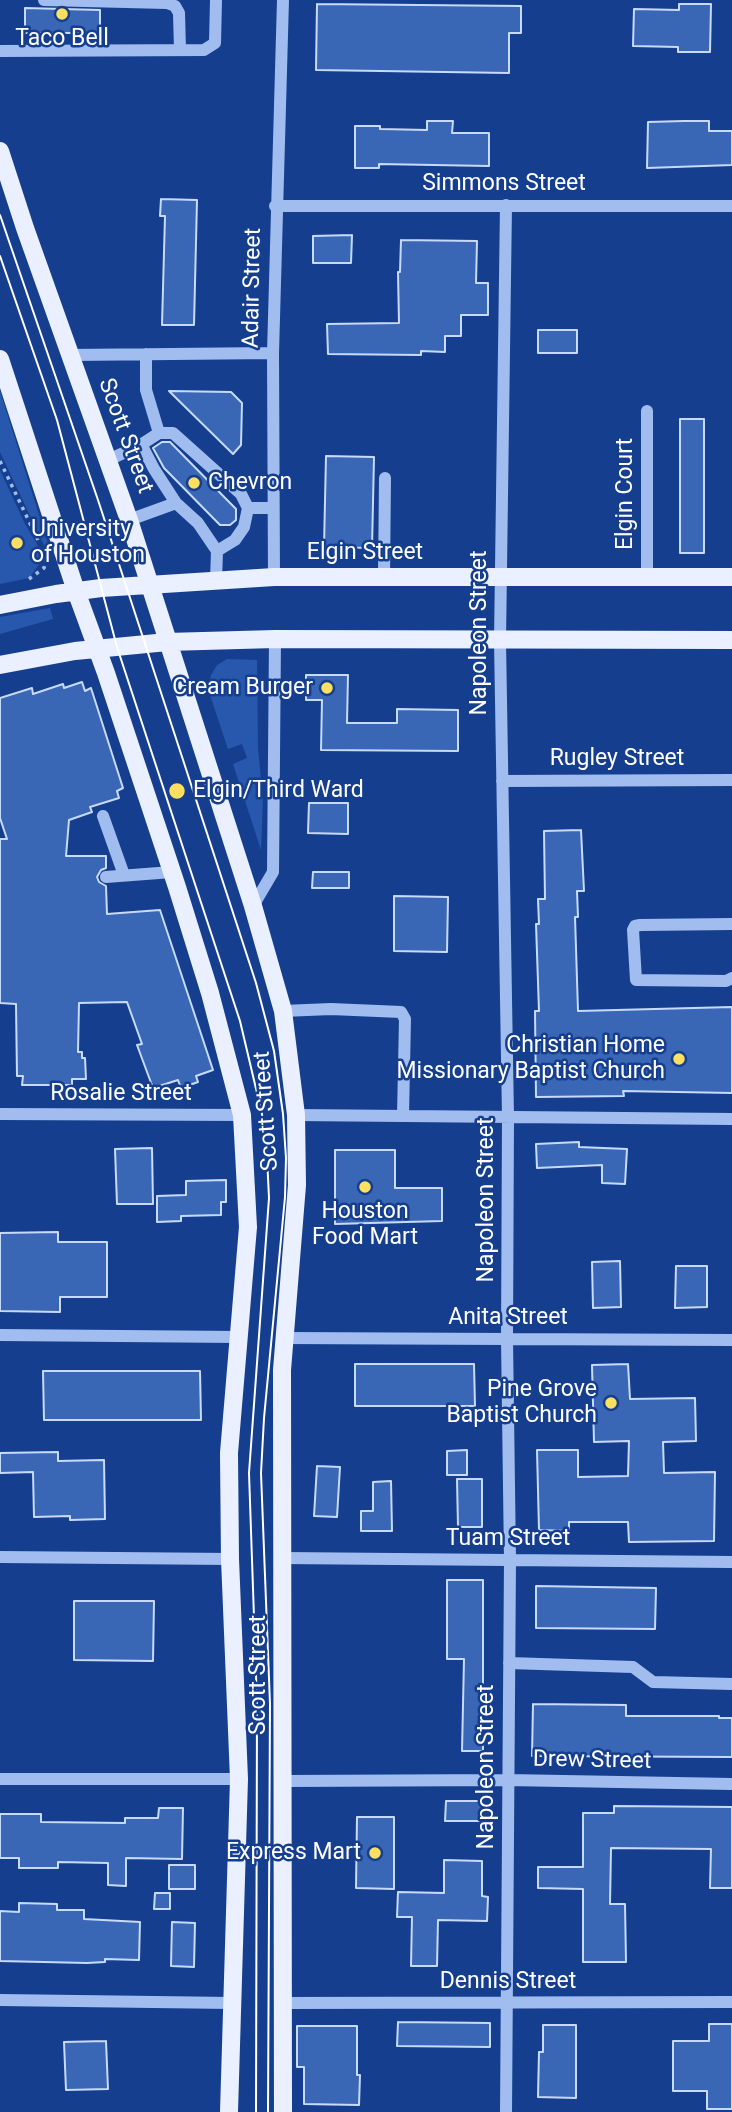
<!DOCTYPE html>
<style>
body{margin:0}
canvas{display:block;background:#153f8e}
</style>
<canvas width="732" height="2112"></canvas>
<script>
const g = document.querySelector('canvas').getContext('2d');
g.lineJoin = 'round';
function fill(path, color) { g.fillStyle = color; g.fill(path, 'evenodd'); }
const toPath = rows => new Path2D(rows.map(r => 'M' + r).join(''));
function stroke(path, color, width, dash) { g.strokeStyle = color; g.lineWidth = width; g.lineCap = dash ? 'butt' : 'round'; g.setLineDash(dash || []); g.stroke(path); }
function write(font, color, halo, rows, align = 'center') {
  g.font = font + ' Roboto,sans-serif'; g.lineWidth = 5; g.setLineDash([]); g.textBaseline = 'middle'; g.strokeStyle = halo; g.fillStyle = color; for (const [text, x, y, turn = 0] of rows) {
    g.save(); g.translate(x, y); g.rotate((+turn || 0) * Math.PI / 180); g.textAlign = isNaN(turn) ? turn : align; if (halo) g.strokeText(text, 0, 0); g.fillText(text, 0, 0); g.restore();
  }
}
const green = toPath([
 [0,391,50,550,49,556,0,452],
 [0,470,25,524,41,551,41,562,29,578,0,584],
 [50,608,53,619,0,634,0,617],
 [227,659,257,660,258,749,263,799,261,850,233,764,247,758,242,744,228,749,208,689,211,675,217,665]
]);
const building = toPath([
 [317,4,521,6,521,33,509,33,509,73,316,70,317,4],
 [679,4,711,4,710,52,678,52,678,47,633,46,634,9,679,10,679,4],
 [25,8,100,10,100,33,25,33,25,8],
 [427,121,453,121,452,133,489,133,489,166,379,164,379,168,355,168,355,126,380,126,380,129,427,130,427,121],
 [684,121,709,121,709,131,732,131,732,165,647,168,648,122,684,121],
 [161,199,197,200,194,325,162,325,165,216,160,216,161,199],
 [352,235,351,263,313,263,313,236,352,235],
 [401,240,477,241,476,283,488,283,488,315,461,315,461,336,445,336,445,352,421,351,421,355,328,354,327,324,399,323,398,272,400,272,401,240],
 [538,330,577,330,577,353,538,353,538,330],
 [169,391,231,392,242,403,241,445,233,454,169,391],
 [680,419,704,419,704,553,680,553,680,419],
 [162,442,170,442,236,509,236,520,230,525,220,525,164,468,153,448,162,442],
 [326,456,374,457,372,548,324,547,326,456],
 [306,675,348,675,347,723,397,723,397,709,458,710,458,751,321,750,322,700,306,700,306,675],
 [82,682,85,691,91,688,123,788,117,791,119,798,90,807,92,812,69,820,66,856,106,856,106,868,101,870,97,877,99,882,106,886,107,914,160,910,213,1070,196,1076,198,1082,181,1088,178,1080,153,1088,137,1045,142,1044,127,1002,79,1003,78,1052,82,1052,82,1058,85,1058,86,1079,72,1079,72,1085,22,1085,23,1076,17,1076,16,1004,0,1003,0,839,7,839,0,818,0,698,32,688,33,694,63,684,64,688,82,682],
 [309,803,348,803,348,834,308,833,309,803],
 [581,830,584,891,577,891,578,917,575,917,578,1011,732,1007,732,1093,623,1091,624,1096,536,1097,535,1011,539,1011,536,924,539,924,538,899,545,899,544,831,581,830],
 [313,872,349,872,349,888,312,888,313,872],
 [394,896,448,897,447,952,394,951,394,896],
 [579,1142,579,1147,627,1149,625,1184,602,1183,602,1165,537,1168,536,1144,579,1142],
 [152,1148,153,1204,117,1204,115,1149,152,1148],
 [335,1150,395,1150,395,1188,442,1188,442,1221,335,1224,335,1150],
 [226,1180,226,1202,221,1202,221,1215,181,1216,181,1221,157,1222,157,1196,186,1195,186,1181,226,1180],
 [58,1232,58,1242,107,1242,107,1297,60,1297,60,1312,0,1311,0,1233,58,1232],
 [620,1261,621,1307,593,1308,592,1262,620,1261],
 [676,1266,707,1266,707,1307,675,1308,676,1266],
 [355,1364,474,1364,475,1406,355,1406,355,1364],
 [628,1364,630,1399,695,1398,696,1441,663,1442,664,1473,715,1472,714,1541,629,1542,628,1522,569,1522,569,1531,539,1530,537,1450,578,1450,578,1477,628,1476,629,1441,594,1442,592,1365,628,1364],
 [43,1371,200,1371,201,1420,44,1420,43,1371],
 [467,1450,467,1475,447,1475,447,1451,467,1450],
 [58,1452,58,1461,104,1460,105,1519,70,1520,70,1516,34,1517,33,1472,0,1473,0,1453,58,1452],
 [317,1466,340,1467,337,1517,314,1516,317,1466],
 [457,1479,482,1479,482,1527,458,1527,457,1479],
 [391,1481,392,1531,361,1531,361,1511,373,1511,373,1482,391,1481],
 [447,1580,483,1580,483,1751,462,1751,464,1659,447,1659,447,1580],
 [536,1586,656,1588,655,1629,536,1628,536,1586],
 [74,1601,154,1601,153,1661,74,1660,74,1601],
 [533,1704,626,1705,626,1716,719,1716,719,1718,732,1718,732,1757,532,1756,533,1704],
 [446,1801,483,1801,483,1821,445,1821,446,1801],
 [614,1806,732,1807,732,1888,710,1888,711,1849,611,1848,610,1904,625,1904,626,1962,583,1962,583,1889,538,1888,538,1867,583,1867,583,1813,614,1813,614,1806],
 [159,1808,183,1808,182,1859,126,1858,126,1886,108,1885,108,1863,58,1862,58,1868,19,1868,19,1858,0,1858,0,1814,41,1814,41,1822,125,1823,125,1818,158,1818,159,1808],
 [357,1817,394,1817,394,1889,356,1888,357,1817],
 [444,1860,482,1861,482,1896,488,1897,487,1921,438,1920,437,1966,411,1966,412,1917,397,1917,398,1892,444,1893,444,1860],
 [169,1865,195,1865,195,1889,169,1889,169,1865],
 [155,1893,170,1893,170,1909,154,1909,155,1893],
 [19,1903,57,1904,57,1910,84,1910,84,1919,140,1922,139,1960,105,1959,105,1962,87,1963,0,1961,0,1911,19,1912,19,1903],
 [172,1922,195,1923,194,1967,171,1966,172,1922],
 [398,2022,490,2023,490,2047,397,2046,398,2022],
 [709,2024,732,2024,732,2109,707,2109,707,2091,673,2091,673,2041,709,2041,709,2024],
 [543,2025,576,2025,576,2098,538,2097,539,2052,543,2052,543,2025],
 [297,2026,357,2026,357,2075,360,2075,359,2105,304,2104,304,2067,297,2067,297,2026],
 [106,2041,108,2089,66,2090,64,2042,106,2041]
]);
const path = toPath([
 [0,461,38,540],
 [29,579,44,568,46,560]
]);
const minor = toPath([
 [44,0,167,3,175,6,179,13,180,50],
 [0,51,204,50,215,43,216,0],
 [506,205,500,641,508,1117,507,1339,510,1560,506,2112],
 [275,206,732,206],
 [146,354,146,390,159,433],
 [70,355,273,353],
 [647,411,647,576],
 [141,444,154,469,176,503],
 [108,460,139,446,159,433,173,433,241,494,248,508,273,508],
 [129,520,176,503,198,523,217,551,216,581],
 [217,551,235,540,244,527,248,508],
 [274,577,273,353,283,0],
 [384,577,385,478],
 [502,781,732,780],
 [103,816,124,875],
 [106,877,172,872],
 [253,906,273,872,275,639],
 [732,924,640,925,635,926,633,930,636,980,726,981,732,978],
 [283,1011,331,1009,401,1012,405,1019,403,1116],
 [0,1114,242,1115],
 [296,1115,732,1119],
 [0,1335,239,1337],
 [284,1338,732,1340],
 [0,1557,230,1559],
 [283,1558,732,1562],
 [509,1663,633,1667,653,1682,732,1684],
 [0,1779,239,1779],
 [284,1781,507,1780,732,1784],
 [0,2000,231,2003],
 [284,2003,732,2002]
]);
const major = toPath([
 [0,151,25,228,129,520,253,906,283,1011,296,1115,297,1185,282,1370,283,2112],
 [0,359,76,591,106,673,177,887,210,993,242,1115,248,1227,229,1453,230,1559,239,1779,229,2112],
 [0,605,56,594,101,588,274,577,732,577],
 [0,665,75,651,167,642,275,639,732,640]
]);
const tram = toPath([
 [0,215,98,500,256,983,274,1051,283,1114,286,1158,285,1197,264,1418,261,1473,270,1704,268,2112],
 [0,256,57,420,117,647,240,1021,262,1114,267,1157,269,1198,249,1473,257,1704,256,2112]
]);
const markers = [
 [62,14,7,"#ffdf60"],
 [194,483,7,"#ffdf60"],
 [17,543,7,"#ffdf60"],
 [327,688,7,"#ffdf60"],
 [177,791,9,"#ffdf60"],
 [679,1059,7,"#ffdf60"],
 [365,1187,7,"#ffdf60"],
 [611,1403,7,"#ffdf60"],
 [375,1853,7,"#ffdf60"]
];
const poiNames = [
 ["Taco Bell",62,39,"center"],
 ["Chevron",208,483,"left"],
 ["University",31,530,"left"],
 ["of Houston",31,556,"left"],
 ["Cream Burger",313,688],
 ["Elgin/Third Ward",193,791,"left"],
 ["Christian Home",665,1046],
 ["Missionary Baptist Church",665,1072],
 ["Houston",365,1212,"center"],
 ["Food Mart",365,1238,"center"],
 ["Pine Grove",597,1390],
 ["Baptist Church",597,1416],
 ["Express Mart",361,1853]
];
const streetNames = [
 ["Simmons Street",504,184],
 ["Adair Street",253,288,-89],
 ["Scott Street",125,436,70],
 ["Elgin Court",626,494,-90],
 ["Elgin Street",365,553],
 ["Napoleon Street",480,633,-90],
 ["Rugley Street",617,759],
 ["Rosalie Street",121,1094],
 ["Scott Street",267,1111,-94],
 ["Napoleon Street",487,1200,-90],
 ["Anita Street",508,1318],
 ["Tuam Street",508,1539],
 ["Scott Street",259,1675,-90],
 ["Drew Street",592,1761,1],
 ["Napoleon Street",487,1767,-90],
 ["Dennis Street",508,1982]
];
fill(green, '#2758ad');
fill(building, '#3966b5');
stroke(building, '#c7dafb', 2);
stroke(path, '#a1bdf0', 3.5, [3.5, 5]);
stroke(minor, '#a1bdf0', 12);
stroke(major, '#eaf0ff', 18);
stroke(tram, '#fff', 2);
for (const [x, y, r, color] of markers) { const dot = new Path2D(); dot.arc(x, y, r, 0, 2 * Math.PI); g.fillStyle = color; g.fill(dot); stroke(dot, '#153f8e', 2.5); }
write('23px', '#fff', '#153f8e', poiNames, 'right');
write('23px', '#fff', '#153f8e', streetNames);
</script>
